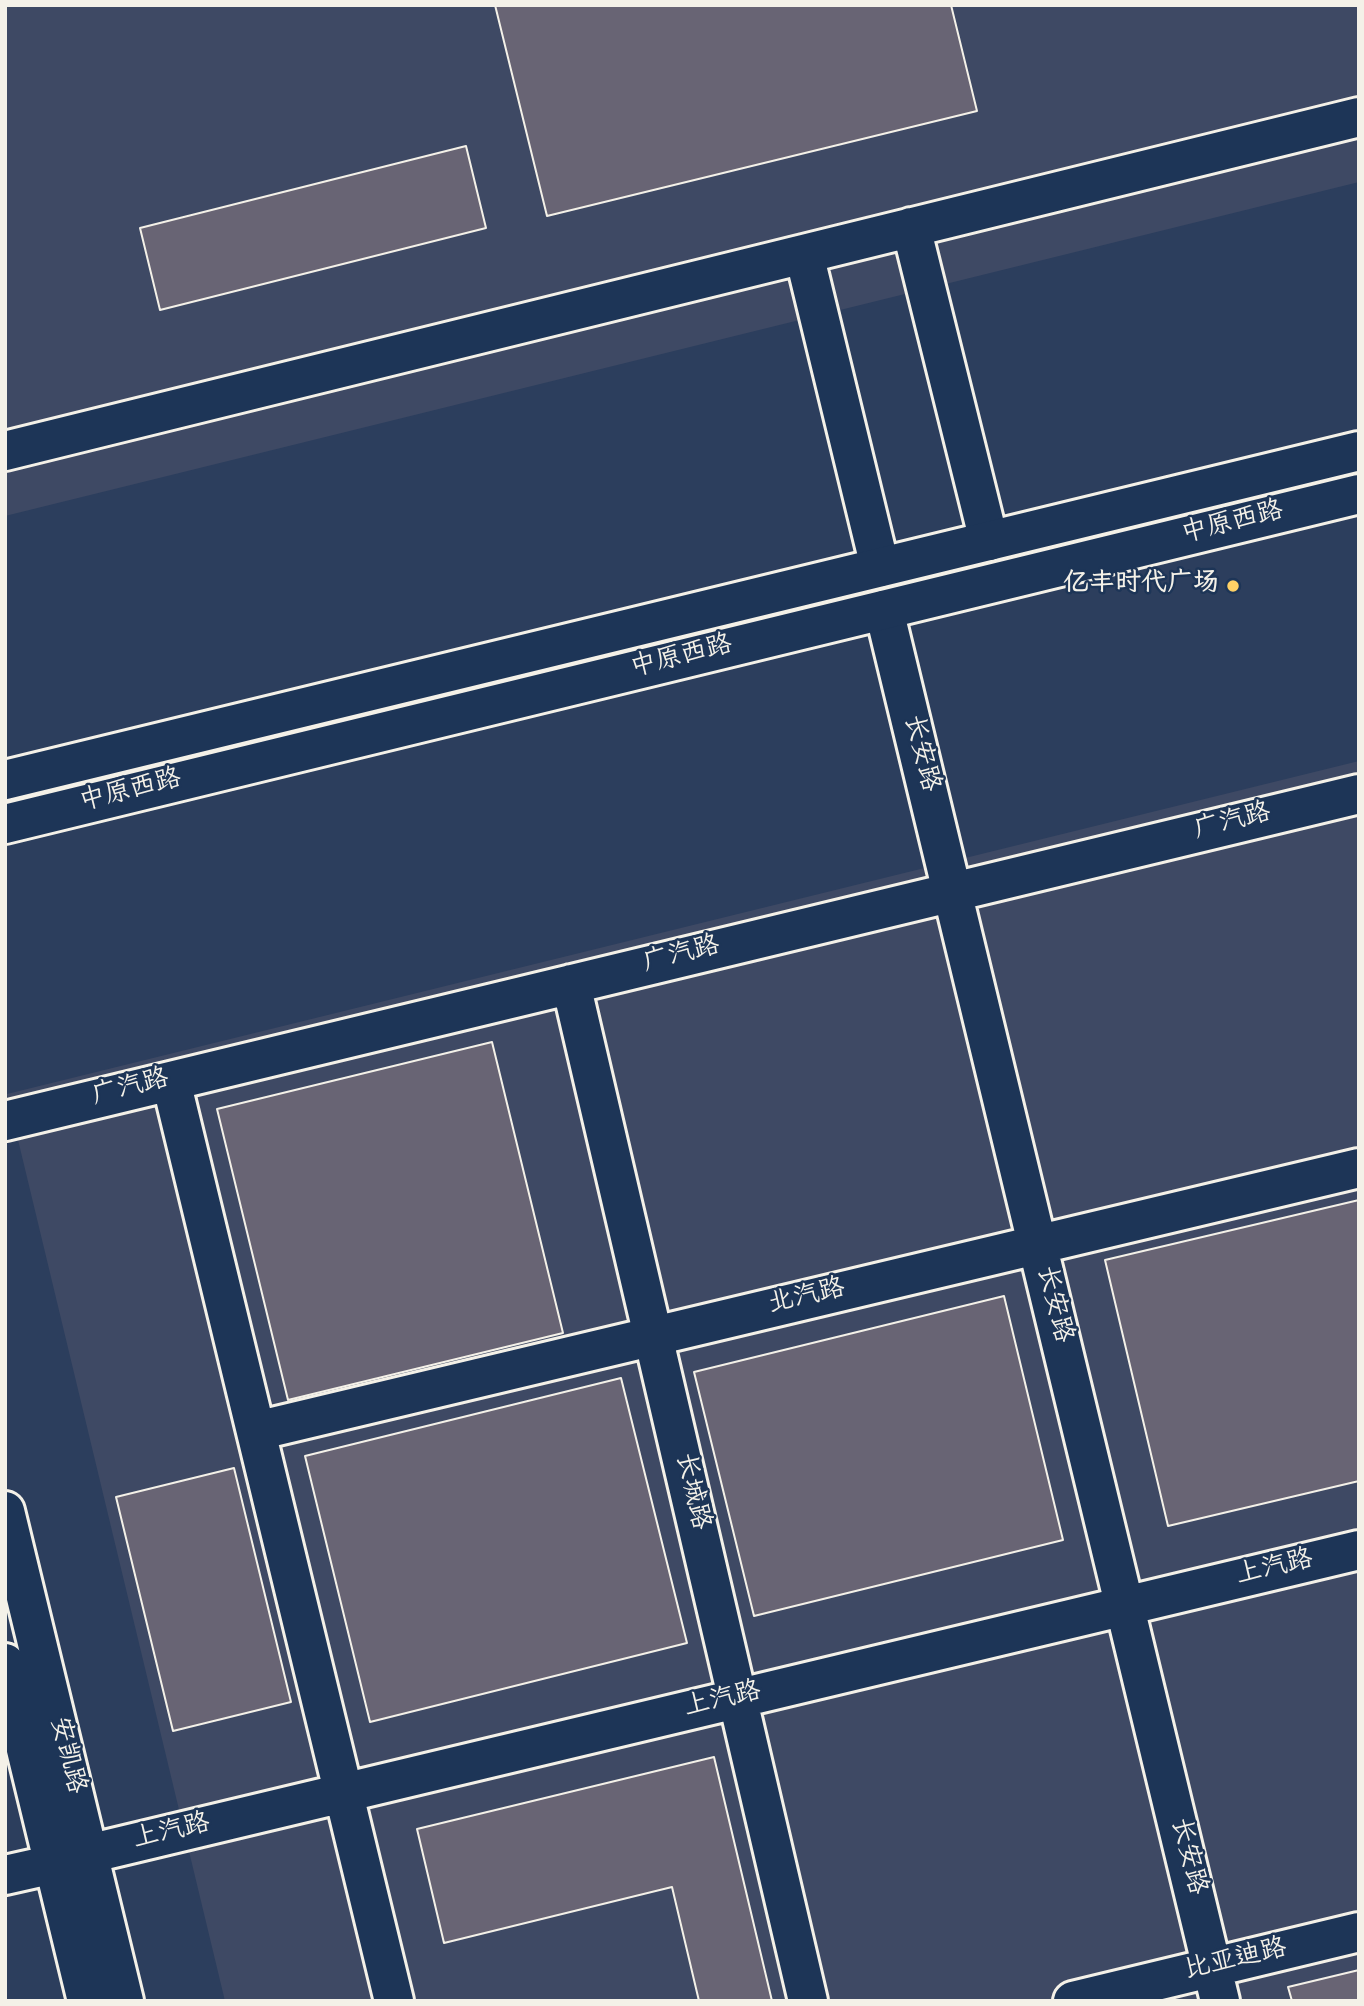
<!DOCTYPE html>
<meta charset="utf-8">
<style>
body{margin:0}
#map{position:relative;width:1364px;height:2006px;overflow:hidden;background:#2c3e5d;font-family:Dekko,sans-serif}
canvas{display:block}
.frame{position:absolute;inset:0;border:7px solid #f4f1e8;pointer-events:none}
</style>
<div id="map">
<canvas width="1364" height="2006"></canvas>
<div class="frame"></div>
</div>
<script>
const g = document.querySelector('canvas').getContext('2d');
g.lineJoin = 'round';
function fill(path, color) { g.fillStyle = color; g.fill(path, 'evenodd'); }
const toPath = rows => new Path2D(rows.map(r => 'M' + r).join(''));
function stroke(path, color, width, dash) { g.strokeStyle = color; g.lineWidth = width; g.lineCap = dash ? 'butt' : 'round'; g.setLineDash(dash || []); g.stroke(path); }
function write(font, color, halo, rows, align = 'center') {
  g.font = font + ' Dekko,"LXGW WenKai TC",sans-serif'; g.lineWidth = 5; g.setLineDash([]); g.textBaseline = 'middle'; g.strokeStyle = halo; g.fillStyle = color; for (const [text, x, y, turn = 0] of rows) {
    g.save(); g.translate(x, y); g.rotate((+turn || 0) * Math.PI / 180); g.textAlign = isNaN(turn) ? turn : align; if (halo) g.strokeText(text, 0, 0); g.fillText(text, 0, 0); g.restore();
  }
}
const built = toPath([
 [5,5,1359,5,1359,182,5,516],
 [1359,761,1359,2001,225,2001,7,1094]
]);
const building = toPath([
 [495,5,951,5,977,111,547,216,495,5],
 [466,146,486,228,160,310,140,228,466,146],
 [492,1042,563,1333,288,1400,217,1109,492,1042],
 [1359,1200,1359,1481,1168,1526,1105,1260,1359,1200],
 [1004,1296,1063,1540,754,1616,694,1372,1004,1296],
 [621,1378,687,1643,370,1722,305,1456,621,1378],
 [234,1468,291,1702,173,1731,116,1497,234,1468],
 [714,1757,772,2001,699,2001,672,1887,444,1943,417,1829,714,1757],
 [1359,1970,1359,2001,1292,2001,1288,1987,1359,1970]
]);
const minor = toPath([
 [911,227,989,541],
 [804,254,880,567],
 [5,451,1359,117],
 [884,610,1220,2001],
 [571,984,808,2001],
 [171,1081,394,2001],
 [5,1121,1359,794],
 [256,1431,1359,1168],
 [5,1511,124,2001],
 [5,1663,87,2001],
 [88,1854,1359,1550],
 [5,1875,54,1864],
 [1073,2001,1359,1932]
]);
const major = toPath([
 [5,780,1359,451],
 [5,824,1359,494]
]);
const markers = [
 [1233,586,7,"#ffd166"]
];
const streetNames = [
 ["中原西路",1233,525,-14],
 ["中原西路",682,659,-14],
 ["长安路",919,754,76],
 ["中原西路",131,793,-14],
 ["广汽路",1233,824,-14],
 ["广汽路",682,957,-14],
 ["广汽路",131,1090,-14],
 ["北汽路",807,1299,-13],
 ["长安路",1052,1305,76],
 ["长城路",690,1492,77],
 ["上汽路",1275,1570,-13],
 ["上汽路",723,1702,-13],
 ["安凯路",65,1756,76],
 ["上汽路",172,1834,-13],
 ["长安路",1186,1857,76],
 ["比亚迪路",1236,1962,-13]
];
const poiNames = [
 ["亿丰时代广场",1219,586]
];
fill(built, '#3e4964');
fill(building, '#686474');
stroke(building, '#f4f1e8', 2);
stroke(minor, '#f4f1e8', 44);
stroke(major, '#f4f1e8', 44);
stroke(minor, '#1d3557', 38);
stroke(major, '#1d3557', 38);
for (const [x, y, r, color] of markers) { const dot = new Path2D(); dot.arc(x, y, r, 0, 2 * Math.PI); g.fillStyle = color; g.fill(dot); stroke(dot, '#1d3557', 2.5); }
write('26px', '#f4f1e8', '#1d3557', streetNames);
write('bold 26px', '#f4f1e8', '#1d3557', poiNames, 'right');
</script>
